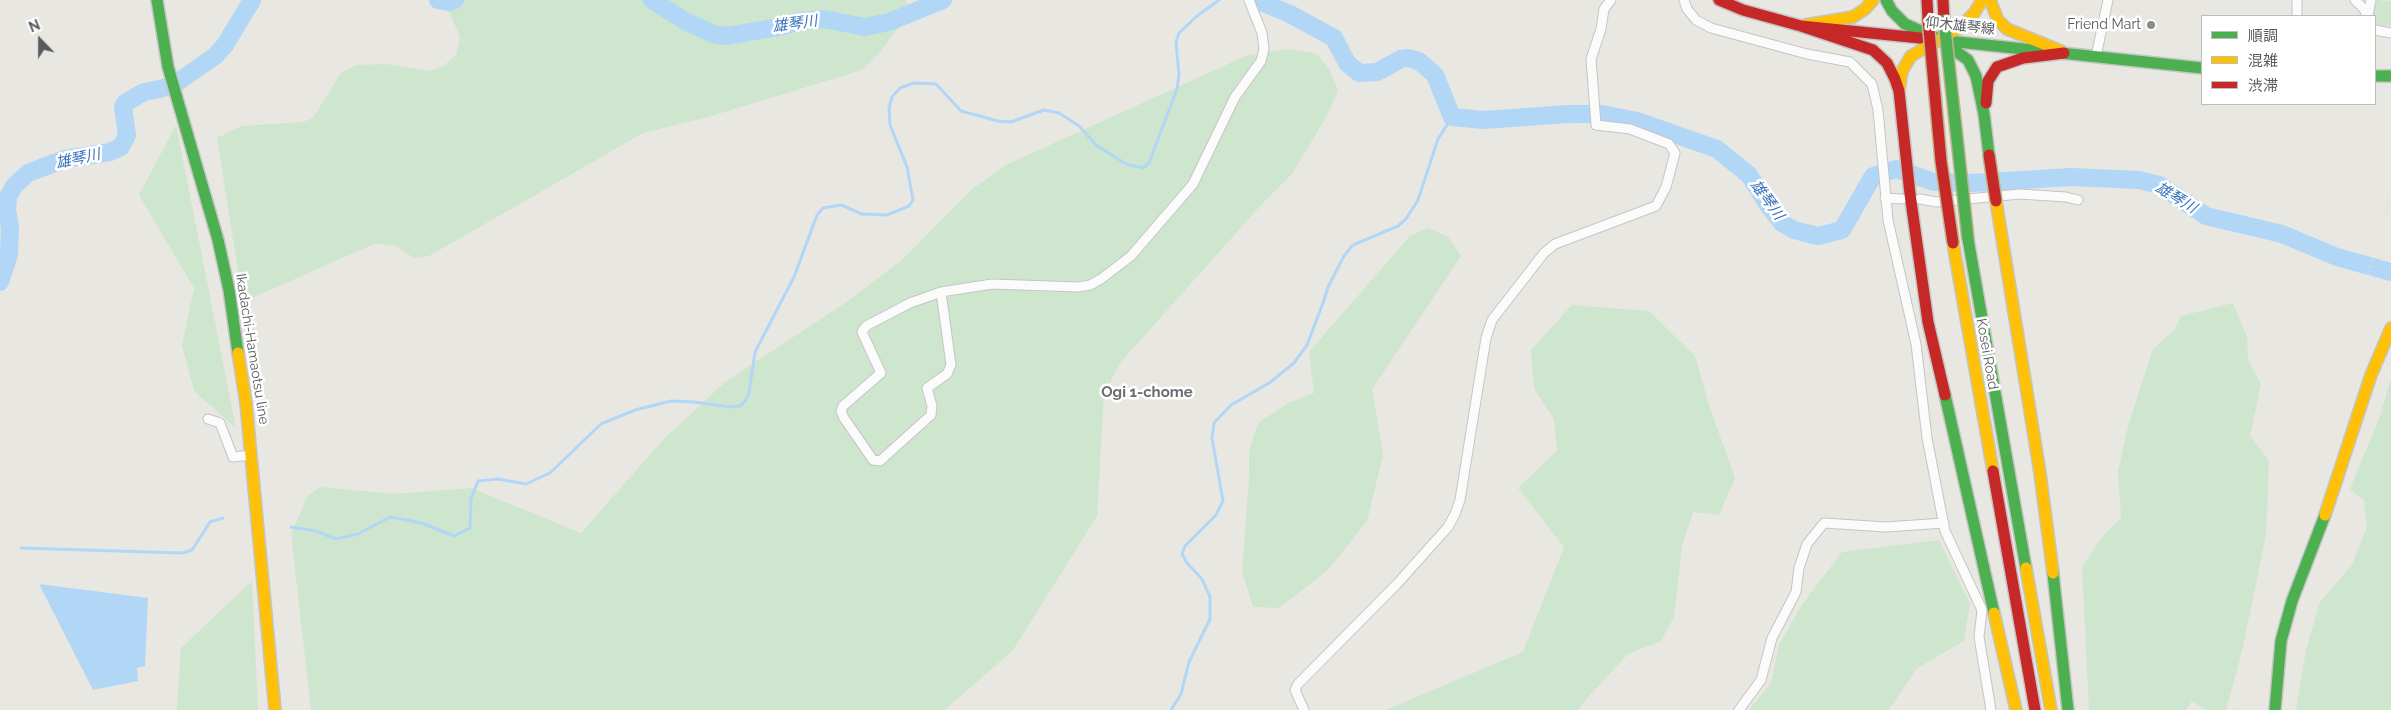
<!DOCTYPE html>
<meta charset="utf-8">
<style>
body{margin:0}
#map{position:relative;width:2391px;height:710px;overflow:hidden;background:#e8e7e2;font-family:Raleway,"Noto Sans JP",sans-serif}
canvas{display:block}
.legend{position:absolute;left:2201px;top:15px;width:175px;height:90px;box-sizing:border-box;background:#fff;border:1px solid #bcbdbf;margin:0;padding:6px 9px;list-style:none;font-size:15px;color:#575b60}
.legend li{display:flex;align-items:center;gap:10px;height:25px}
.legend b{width:25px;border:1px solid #bcbdbf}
.north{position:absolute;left:15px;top:15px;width:50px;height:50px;-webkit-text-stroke:4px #fff;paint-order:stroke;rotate:338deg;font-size:14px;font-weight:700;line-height:20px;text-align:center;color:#575b60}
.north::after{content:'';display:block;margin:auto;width:18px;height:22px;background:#575b60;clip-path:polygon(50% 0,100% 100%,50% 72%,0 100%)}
</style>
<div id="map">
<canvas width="2391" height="710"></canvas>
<ul class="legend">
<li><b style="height:6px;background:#4caf50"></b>順調</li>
<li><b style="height:6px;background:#ffc107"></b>混雑</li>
<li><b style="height:6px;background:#c62828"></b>渋滞</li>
</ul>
<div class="north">N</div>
</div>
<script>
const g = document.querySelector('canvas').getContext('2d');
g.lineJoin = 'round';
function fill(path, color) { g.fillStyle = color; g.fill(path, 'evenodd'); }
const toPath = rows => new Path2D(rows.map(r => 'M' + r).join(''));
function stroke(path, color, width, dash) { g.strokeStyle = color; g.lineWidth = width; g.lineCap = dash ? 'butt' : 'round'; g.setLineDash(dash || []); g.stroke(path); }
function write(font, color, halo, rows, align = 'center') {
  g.font = font + ' Raleway,"Noto Sans JP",sans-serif'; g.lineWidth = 5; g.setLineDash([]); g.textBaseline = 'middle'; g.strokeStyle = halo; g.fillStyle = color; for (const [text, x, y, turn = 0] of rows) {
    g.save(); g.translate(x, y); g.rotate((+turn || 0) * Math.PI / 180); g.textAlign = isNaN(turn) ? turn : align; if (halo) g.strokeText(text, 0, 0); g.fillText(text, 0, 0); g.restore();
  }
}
const green = toPath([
 [444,0,906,0,907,4,901,24,881,51,862,70,708,117,643,133,429,256,414,258,396,246,376,243,243,302,217,138,242,126,303,122,313,118,341,73,356,65,386,64,428,71,442,67,456,55,460,37],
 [2377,0,2391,1,2391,26,2379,25,2375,22,2375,16,2372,16,2374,2],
 [1288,49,1317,54,1330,71,1338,91,1325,119,1292,174,1261,205,1120,363,1104,394,1097,516,1013,650,945,710,311,710,291,534,307,497,320,487,394,494,471,488,581,533,664,439,725,382,845,303,903,259,971,190,1006,165,1248,55],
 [176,125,236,428,194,391,182,345,194,288,139,195],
 [1428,228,1448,237,1461,256,1372,389,1383,455,1367,521,1328,570,1279,608,1253,607,1242,571,1249,479,1249,451,1258,423,1288,403,1314,393,1309,352,1410,236],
 [2233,303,2247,337,2248,360,2261,384,2250,436,2269,460,2266,535,2242,651,2226,710,2206,710,2192,701,2186,710,2089,710,2082,567,2101,538,2121,518,2118,472,2128,426,2153,349,2174,330,2181,316],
 [1572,305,1649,311,1695,356,1710,408,1735,478,1719,515,1693,512,1682,546,1674,617,1661,641,1628,654,1589,696,1578,710,1386,710,1523,652,1564,547,1518,488,1557,451,1554,419,1534,389,1531,350],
 [2391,378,2391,710,2296,710,2306,650,2320,602,2352,565,2367,527,2364,500,2350,489,2380,416],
 [1939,540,1970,604,1964,641,1917,668,1889,710,1749,710,1771,683,1779,645,1801,606,1842,552],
 [252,581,258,710,177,710,181,648]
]);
const water = toPath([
 [39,584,148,598,145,666,137,668,138,681,93,690]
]);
const stream = toPath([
 [291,527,316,531,336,539,358,534,390,517,422,523,454,536,470,528,471,499,478,481,498,479,526,484,550,473,601,424,635,410,671,401,694,402,731,407,740,406,746,400,749,393,755,352,794,277,817,215,823,208,841,205,862,214,887,215,909,206,913,200,907,167,890,125,889,108,892,97,900,88,914,83,936,84,961,111,998,121,1011,122,1044,110,1059,113,1079,126,1096,145,1126,164,1143,168,1149,163,1177,89,1179,75,1176,42,1179,33,1197,16,1219,0],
 [21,548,182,553,192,550,210,522,223,518],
 [1171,710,1181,694,1189,662,1210,619,1210,597,1202,579,1187,563,1182,554,1185,546,1216,515,1223,501,1212,438,1214,423,1231,405,1269,383,1294,363,1307,345,1323,303,1328,287,1344,256,1353,245,1398,226,1406,219,1418,200,1438,139,1452,117]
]);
const river = toPath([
 [438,0,450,2,455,0],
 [652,0,685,21,713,34,726,36,778,27,801,21,824,19,865,27,889,22,943,0],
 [1256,0,1290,14,1334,38,1347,63,1359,73,1377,72,1401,59,1408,58,1419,61,1435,75,1452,117,1484,120,1568,114,1602,114,1637,121,1717,149,1749,175,1770,208,1782,223,1794,230,1818,236,1842,230,1873,176,1896,169,1934,182,1972,183,2071,177,2139,180,2159,185,2206,216,2282,234,2337,257,2391,272],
 [0,282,9,255,10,228,7,210,8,197,14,186,28,173,65,159,110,152,121,147,127,135,123,107,125,103,144,92,160,89,175,84,215,56,225,45,252,0]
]);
const street = toPath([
 [1684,0,1687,9,1696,20,1711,28,1807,54,1850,62,1872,84,1878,110,1888,220,1916,344,1927,438,1945,531,1982,610,1979,637,1991,710],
 [2355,0,2364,9,2367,16],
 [2297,16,2297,0],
 [2368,16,2371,0],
 [2375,30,2391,33],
 [2096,56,2108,0],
 [1885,198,1902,199],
 [1920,199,1937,202,2020,194,2066,197,2078,200],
 [941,292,992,284,1078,287,1090,285,1101,279,1131,256,1193,184,1235,97,1261,61,1264,49,1262,33,1249,0],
 [941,292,951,365,947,374,927,388,932,406,931,415,880,461,873,460,844,418,841,411,843,406,881,373,862,332,866,326,910,303,941,292],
 [208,419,220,423,233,457,251,455],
 [1304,710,1295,690,1298,684,1397,584,1448,527,1455,514,1460,500,1486,338,1492,320,1544,253,1555,244,1656,206,1666,187,1675,153,1669,144,1630,129,1596,125,1591,59,1601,29,1604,9,1611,0],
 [1739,710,1761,680,1772,638,1796,592,1799,568,1807,544,1824,523,1886,527,1944,523]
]);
const fast = toPath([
 [157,0,168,67,218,240,229,290,238,353],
 [1886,0,1892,11,1905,24,1939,39,1968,60,1976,76,1984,114,1989,155],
 [1920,38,2202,68],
 [2375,76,2391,76],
 [1968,239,2026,568],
 [1945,395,1994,613],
 [2053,573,2068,710],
 [2275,710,2281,641,2292,601,2325,515]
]);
const slow = toPath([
 [1990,0,1998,20,2007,29,2061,51],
 [1805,25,1853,17,1865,9,1873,0],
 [1899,90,1902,71,1911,56,1961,27,1975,12,1982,0],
 [1996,201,2040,473,2053,573],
 [1953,243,1993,471],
 [238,353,246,403,275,710],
 [2325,515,2371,375,2391,328],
 [2026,568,2051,710],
 [1994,613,2016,710]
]);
const jam = toPath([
 [1719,0,1743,10,1801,26,1920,38],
 [1927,0,1928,19],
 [1943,0,1944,20],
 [1801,26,1873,50,1887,63,1895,79,1899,91,1910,194,1928,322,1945,395],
 [1986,103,1988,81,1997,67,2023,58,2064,53],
 [1993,471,2035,710]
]);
const rail = toPath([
 [2238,710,2391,197]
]);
const fastBridge = toPath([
 [1944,20,1968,239]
]);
const jamBridge = toPath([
 [1928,19,1941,161,1953,243],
 [1989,155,1996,201]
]);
const markers = [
 [2151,25,5,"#8a8c8e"]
];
const poiNames = [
 ["Friend Mart",2141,25]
];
const streetNames = [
 ["仰木雄琴線",1960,26,6],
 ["Ikadachi-Hamaotsu line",252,349,81],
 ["Kosei Road",1987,354,80]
];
const waterNames = [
 ["雄琴川",795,24,-8],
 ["雄琴川",78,159,-12],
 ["雄琴川",2176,198,31],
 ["雄琴川",1767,200,54]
];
const neighbourhoodNames = [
 ["Ogi 1-chome",1147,392]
];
fill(green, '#cee6cd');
fill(water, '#b2d6f6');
stroke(stream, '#b2d6f6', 3);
stroke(river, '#b2d6f6', 18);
stroke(street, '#c4c5c4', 11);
stroke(fast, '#c4c5c4', 14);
stroke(slow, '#c4c5c4', 14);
stroke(jam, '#c4c5c4', 14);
stroke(street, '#fcfbfb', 9);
stroke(fast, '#4caf50', 11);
stroke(slow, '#ffc107', 11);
stroke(jam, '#c62828', 11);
stroke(rail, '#e1e2e1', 3, [1, 6]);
stroke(fastBridge, '#bfb390', 14, []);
stroke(jamBridge, '#bfb390', 14, []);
stroke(fastBridge, '#4caf50', 11);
stroke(jamBridge, '#c62828', 11);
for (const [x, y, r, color] of markers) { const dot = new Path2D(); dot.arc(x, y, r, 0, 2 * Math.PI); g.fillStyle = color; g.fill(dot); stroke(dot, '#fff', 2); }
write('14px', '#575b60', '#fff', poiNames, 'right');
write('14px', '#575b60', '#fff', streetNames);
write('italic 15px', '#3873bd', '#fff', waterNames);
write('bold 15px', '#686d72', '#fff', neighbourhoodNames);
</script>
